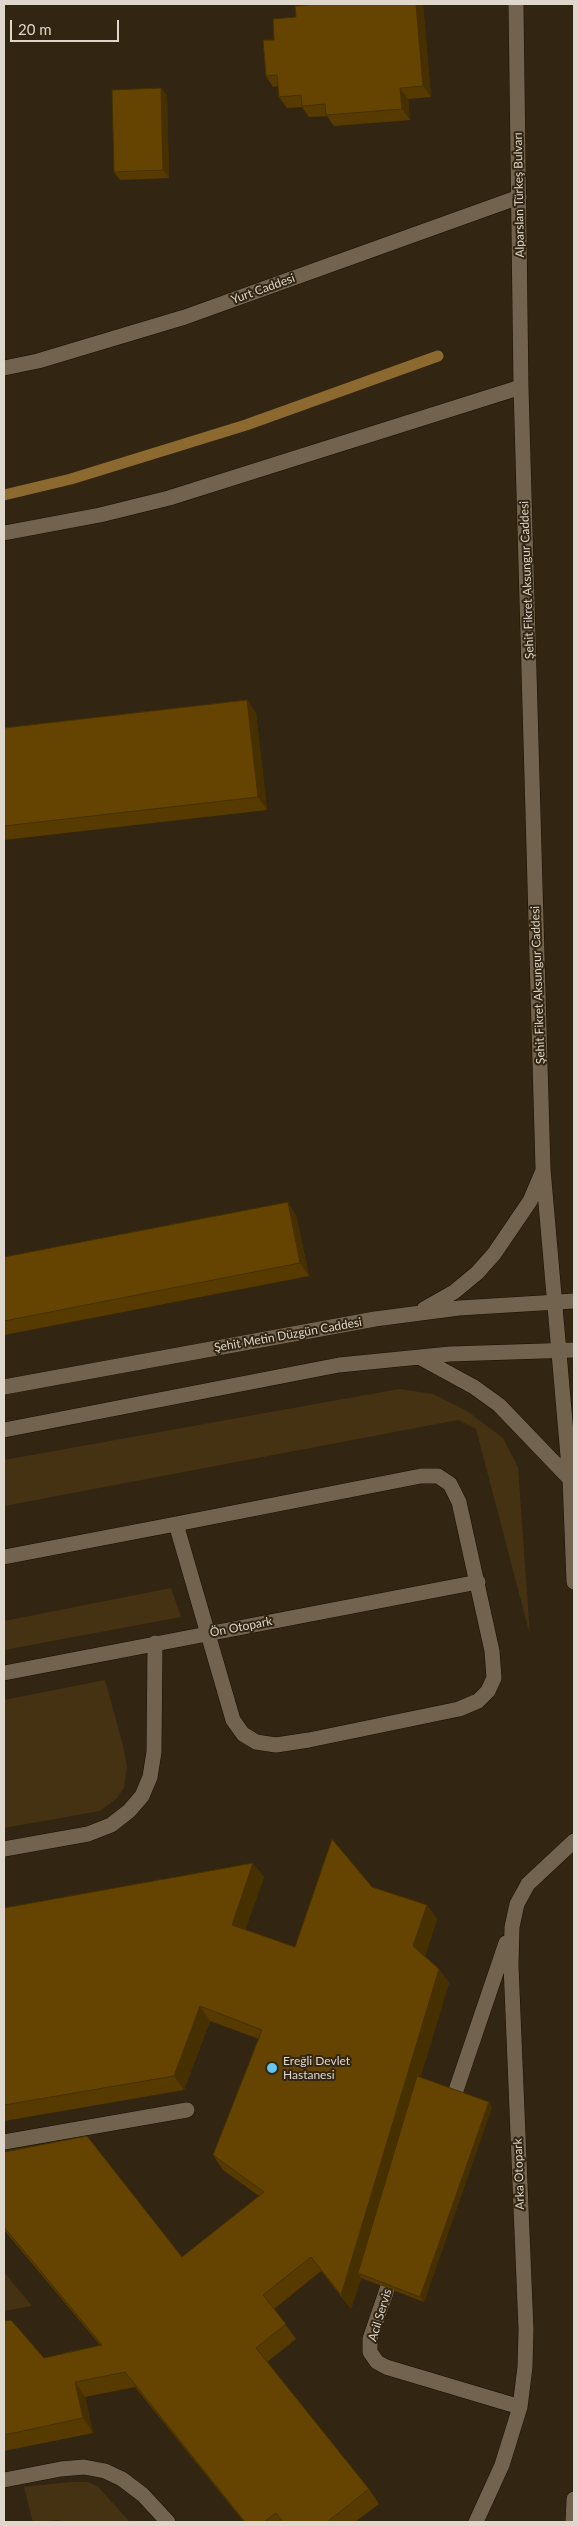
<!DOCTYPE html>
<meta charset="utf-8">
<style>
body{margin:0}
#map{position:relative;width:578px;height:2526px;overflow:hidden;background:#322613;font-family:Lato,sans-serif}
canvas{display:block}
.frame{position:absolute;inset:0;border:5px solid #dfd7cb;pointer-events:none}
.scale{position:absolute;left:10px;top:20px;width:109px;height:22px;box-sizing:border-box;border:2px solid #dfd7cb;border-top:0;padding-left:6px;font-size:15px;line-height:18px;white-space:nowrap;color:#dfd7cb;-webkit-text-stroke:4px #322613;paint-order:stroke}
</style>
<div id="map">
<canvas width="578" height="2526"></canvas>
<div class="frame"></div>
<div class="scale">20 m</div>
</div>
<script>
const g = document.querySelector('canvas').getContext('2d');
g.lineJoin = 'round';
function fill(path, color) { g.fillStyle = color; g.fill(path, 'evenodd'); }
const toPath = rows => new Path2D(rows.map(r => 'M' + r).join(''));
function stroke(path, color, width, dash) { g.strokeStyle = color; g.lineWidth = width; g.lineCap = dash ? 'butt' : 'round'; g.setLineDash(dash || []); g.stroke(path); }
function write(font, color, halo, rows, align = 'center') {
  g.font = font + ' Lato,sans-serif'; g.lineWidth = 4; g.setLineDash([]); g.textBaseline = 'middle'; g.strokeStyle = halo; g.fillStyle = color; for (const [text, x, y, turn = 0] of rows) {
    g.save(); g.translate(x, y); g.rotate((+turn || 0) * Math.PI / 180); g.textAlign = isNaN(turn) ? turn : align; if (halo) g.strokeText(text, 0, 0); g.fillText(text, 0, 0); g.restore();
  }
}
const green = toPath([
 [399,1389,433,1394,467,1411,503,1438,518,1467,530,1635,476,1429,458,1420,4,1506,4,1460],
 [171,1588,181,1617,4,1650,4,1621],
 [105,1680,123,1745,127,1767,124,1788,117,1798,100,1811,4,1828,4,1700],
 [4,2272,32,2306,4,2311],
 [70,2482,88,2482,98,2487,130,2522,61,2522,60,2520,33,2522,24,2487]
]);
const stream = toPath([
 [4,495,71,479,246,425,438,356]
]);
const lane = toPath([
 [421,1476,438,1476,450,1484,459,1502,492,1651,494,1678,488,1691,478,1701,459,1709,309,1740,276,1745,256,1742,243,1734,233,1720,176,1524,421,1476],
 [4,1557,176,1524],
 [4,1673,478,1582],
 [4,1849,88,1834,111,1825,129,1811,142,1796,150,1777,154,1752,155,1643],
 [450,2108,506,1943],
 [4,2142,187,2110],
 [394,2269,370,2339,370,2352,377,2362,386,2367,520,2407],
 [4,2480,61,2469,84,2467,105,2471,122,2479,143,2495,168,2522],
 [476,2522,502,2465,520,2407,525,2367,526,2329,511,1965,512,1927,517,1904,528,1884,574,1841]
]);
const secondary = toPath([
 [516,4,521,387,543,1169,570,1479,574,1582],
 [4,368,38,361,185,317,519,197],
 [4,533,100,515,169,498,521,387],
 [424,1309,454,1292,477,1273,494,1254,530,1201,542,1173],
 [419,1357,474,1387,499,1405,570,1479],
 [4,1387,375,1319,459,1308,574,1301],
 [4,1430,339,1365,450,1354,574,1350],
 [573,2522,574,2499]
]);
const wall = toPath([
 [316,4,423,4,431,97,408,99,410,120,334,126,327,116,309,117,302,107,287,108,279,97,278,86,273,87,266,76,296,17],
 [161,88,167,96,169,178,120,180,114,172],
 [247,700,256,713,267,810,4,840,4,728],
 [296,1215,309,1276,4,1335,4,1257],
 [264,1877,245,1930,295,1947,372,1887,427,1905,437,1919,425,1956,439,1969,449,1983,420,2078,492,2107,424,2302,361,2278,351,2309,321,2271,274,2309,296,2339,267,2362,369,2489,379,2504,355,2522,244,2522,135,2387,85,2397,93,2433,4,2451,4,2321,44,2358,100,2345,4,2230,4,2152,182,2257,259,2196,223,2170,213,2155,259,2039,210,2021,184,2090,4,2121,4,1908]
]);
const shadedWall = toPath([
 [416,4,423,4,431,97,423,86],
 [161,88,167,96,169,178,163,170],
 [400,88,408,99,410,120,402,109],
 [247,700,256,713,267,810,258,797],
 [288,1202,296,1215,309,1276,300,1263],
 [253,1863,264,1877,242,1939,232,1925],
 [427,1905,437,1919,423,1960,413,1946],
 [439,1969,449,1983,361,2275,358,2273,361,2278,351,2309,341,2295],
 [200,2006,210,2021,184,2090,174,2076],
 [489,2102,492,2107,424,2302,420,2297],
 [75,2382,85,2397,93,2433,83,2418]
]);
const building = toPath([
 [316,4,416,4,423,86,400,88,402,109,326,115,325,104,302,106,301,95,279,97,277,75,266,76,263,40,274,40,273,19,296,17,295,6,316,4],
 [161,88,163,170,114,172,112,90,161,88],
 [247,700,258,797,4,826,4,728,247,700],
 [288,1202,300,1263,4,1321,4,1257,288,1202],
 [332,1839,372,1887,427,1905,413,1946,439,1969,341,2295,311,2257,263,2295,286,2324,256,2348,369,2489,327,2522,283,2522,276,2513,264,2522,245,2522,125,2372,75,2382,83,2418,4,2435,4,2321,11,2320,44,2358,102,2345,4,2227,4,2152,87,2136,182,2257,264,2192,213,2155,262,2030,200,2006,174,2076,4,2105,4,1908,253,1863,232,1925,295,1947,332,1839],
 [417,2076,489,2102,420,2297,358,2273,417,2076]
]);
const markers = [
 [272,2068,6,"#65c5ee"]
];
const streetNames = [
 ["Alparslan Türkeş Bulvarı",519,195,-91],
 ["Yurt Caddesi",263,289,-20],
 ["Şehit Fikret Aksungur Caddesi",527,580,-92],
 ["Şehit Fikret Aksungur Caddesi",538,985,-92],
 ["Şehit Metin Düzgün Caddesi",288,1335,-10],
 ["Ön Otopark",241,1627,-11],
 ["Arka Otopark",519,2174,-92],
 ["Acil Servis",380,2315,-73]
];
const poiNames = [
 ["Ereğli Devlet",283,2061],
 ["Hastanesi",283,2075]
];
fill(green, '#443212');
stroke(stream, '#8b692f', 11);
stroke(lane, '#1a0f00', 16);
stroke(secondary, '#1a0f00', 16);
stroke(lane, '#71634e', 15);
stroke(secondary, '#71634e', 15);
fill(wall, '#563a00');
fill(shadedWall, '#463000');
fill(building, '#644400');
stroke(building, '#463000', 1);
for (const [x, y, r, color] of markers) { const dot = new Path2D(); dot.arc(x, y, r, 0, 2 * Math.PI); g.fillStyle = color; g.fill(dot); stroke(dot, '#322613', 2); }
write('12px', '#dfd7cb', '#322613', streetNames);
write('12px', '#dfd7cb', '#322613', poiNames, 'left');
</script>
